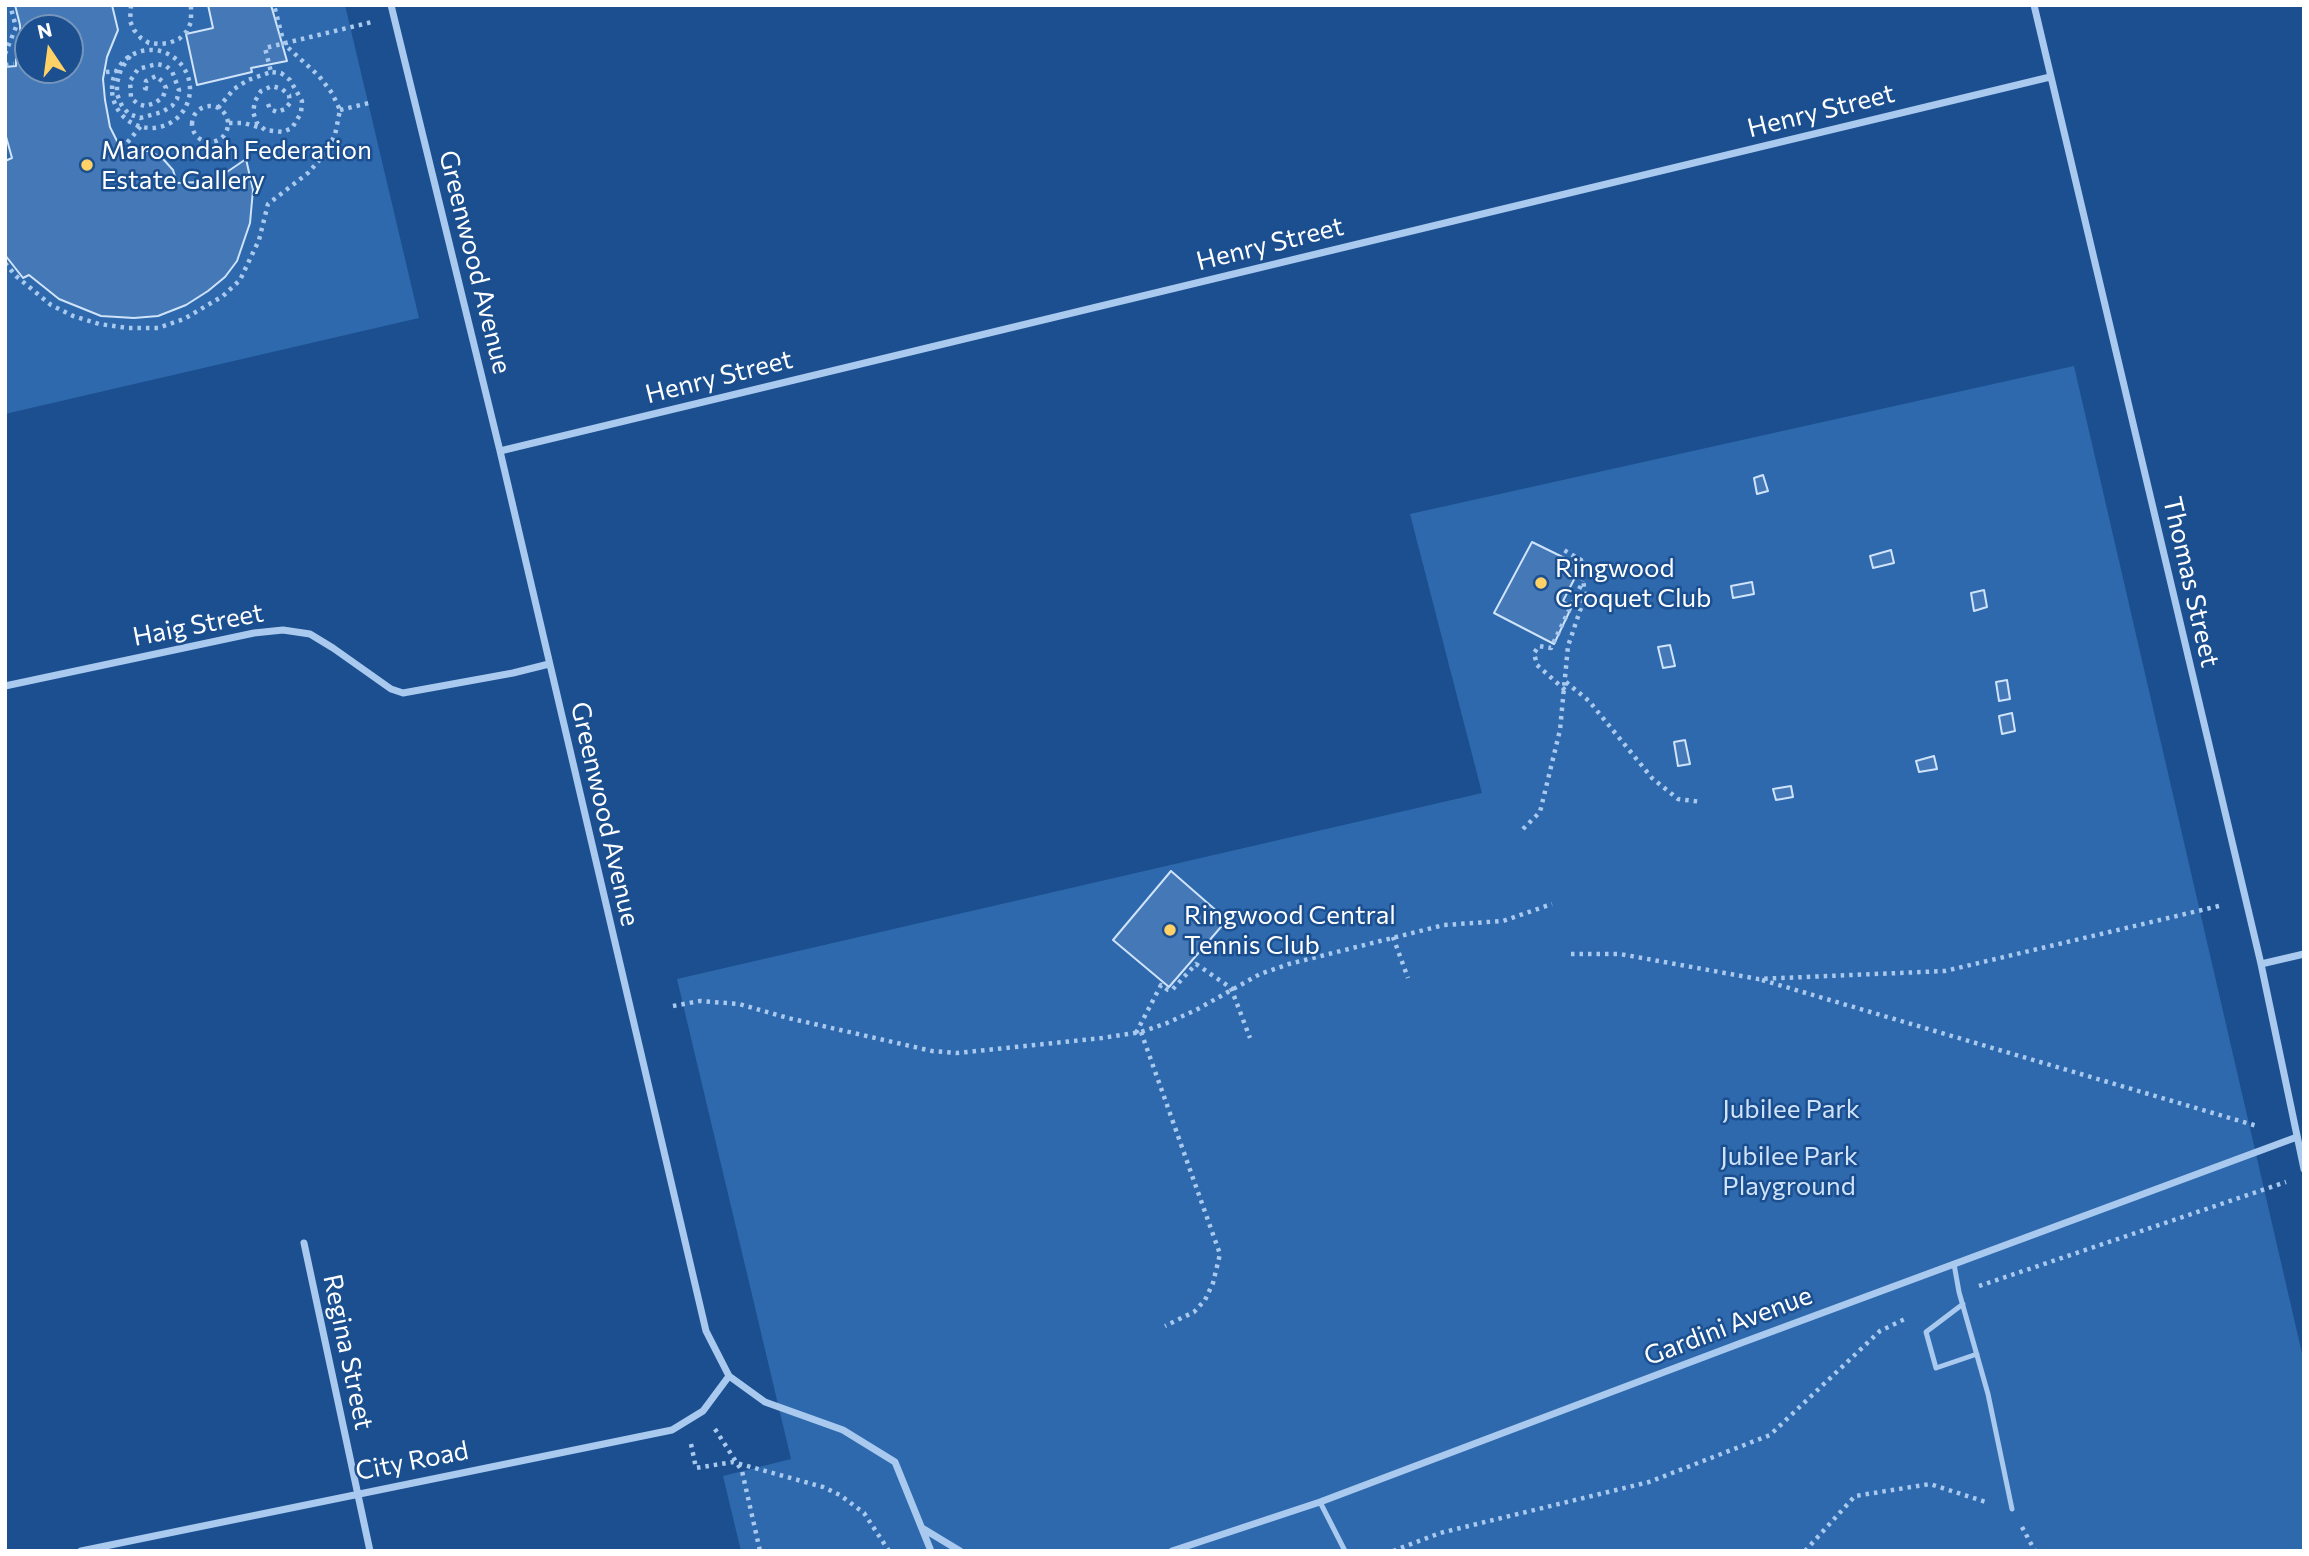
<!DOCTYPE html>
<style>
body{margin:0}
#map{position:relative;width:2309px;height:1556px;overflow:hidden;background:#1b4f8f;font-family:Commissioner,sans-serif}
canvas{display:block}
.frame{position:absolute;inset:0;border:7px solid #fff;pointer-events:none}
.north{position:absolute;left:14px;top:14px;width:70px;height:70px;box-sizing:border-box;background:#1b4f8f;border:2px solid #7695bc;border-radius:50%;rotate:347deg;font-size:19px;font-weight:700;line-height:28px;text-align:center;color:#fff}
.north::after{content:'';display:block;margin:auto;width:24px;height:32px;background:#ffd166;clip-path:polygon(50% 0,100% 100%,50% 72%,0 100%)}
</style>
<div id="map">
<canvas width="2309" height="1556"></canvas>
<div class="frame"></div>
<div class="north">N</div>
</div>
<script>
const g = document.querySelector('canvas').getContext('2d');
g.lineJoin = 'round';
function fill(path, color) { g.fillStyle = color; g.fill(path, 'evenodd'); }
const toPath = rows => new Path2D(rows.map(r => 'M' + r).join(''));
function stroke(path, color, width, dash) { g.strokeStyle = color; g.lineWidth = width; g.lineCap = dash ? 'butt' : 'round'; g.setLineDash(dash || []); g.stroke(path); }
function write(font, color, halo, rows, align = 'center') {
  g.font = font + ' Commissioner,sans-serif'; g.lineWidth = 5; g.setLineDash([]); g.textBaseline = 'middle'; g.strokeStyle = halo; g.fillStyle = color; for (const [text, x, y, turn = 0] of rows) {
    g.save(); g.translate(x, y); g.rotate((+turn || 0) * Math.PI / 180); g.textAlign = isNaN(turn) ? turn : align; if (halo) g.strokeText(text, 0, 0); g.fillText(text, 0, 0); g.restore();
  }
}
const green = toPath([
 [5,5,345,5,419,318,5,414],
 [28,28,70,28,70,70,28,70],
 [2074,366,2304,1362,2304,1551,741,1551,723,1476,791,1459,677,979,1482,793,1410,514]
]);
const building = toPath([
 [15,5,112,5,118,30,107,57,103,79,105,100,110,127,124,155,135,151,151,151,164,160,173,170,177,183,201,182,224,174,246,159,253,190,250,223,237,261,225,277,208,291,186,305,158,316,134,318,101,316,59,299,29,275,23,278,5,255,5,161,12,158,5,133,5,67,16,66,16,59,21,59,20,25,15,5],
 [28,28,70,28,70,70,28,70,28,28],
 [208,5,271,5,287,61,251,68,252,72,197,85,186,34,213,28,208,5],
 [1763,475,1768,491,1757,494,1754,478,1763,475],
 [1532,542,1581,566,1563,601,1572,606,1554,644,1494,613,1532,542],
 [1891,550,1894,563,1873,568,1870,556,1891,550],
 [1752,582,1754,594,1733,598,1731,586,1752,582],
 [1984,590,1987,607,1974,611,1971,593,1984,590],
 [1670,645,1675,666,1663,668,1658,647,1670,645],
 [2007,680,2010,699,1999,701,1996,682,2007,680],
 [2012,713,2015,731,2002,734,1999,716,2012,713],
 [1685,740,1690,764,1678,766,1674,742,1685,740],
 [1934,756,1937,769,1919,772,1916,761,1934,756],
 [1791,786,1793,797,1776,800,1773,789,1791,786],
 [1171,871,1227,920,1169,987,1113,940,1171,871]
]);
const path = toPath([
 [131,5,130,21,134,30,141,38,149,43,159,44,169,43,179,39,187,31,191,22,191,5],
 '112 89a39 39 0 1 1 78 0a39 39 0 1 1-78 0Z',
 [5,54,16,27,10,5],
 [130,56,121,69,117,83,117,94,122,106,129,114,140,118,162,112,172,106,177,99,179,90,172,71,166,66,157,64,138,69,130,81,131,98,138,104,145,106,155,103,163,97,166,88,163,82,156,76,146,81,145,88,149,89],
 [5,65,14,64],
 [106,72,116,71],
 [268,104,270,109,277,112,285,109,290,103,289,95,282,89,272,86,261,91,255,101,253,112,257,123,265,130,283,132,292,128,301,113,302,101,290,80,281,73,271,72],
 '192 124a18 18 0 1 1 36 0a18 18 0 1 1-36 0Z',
 [218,108,234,89,248,80,271,72,265,48,372,22],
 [340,110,373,102],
 [229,123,244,123,261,128],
 [122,149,141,126],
 [5,263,16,276,51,305,73,316,99,324,128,328,158,328,184,319,223,296,240,280,259,240,268,204,308,173,324,155,335,135,340,110,332,93,319,76,284,44,274,5],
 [1566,682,1589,701,1652,778,1678,799,1702,802],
 [1565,690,1537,665,1534,653,1539,646,1551,648,1583,581],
 [1523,829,1540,812,1560,730,1568,646,1585,596,1581,560,1562,549],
 [1393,937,1408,978],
 [1571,954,1620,954,1758,979,1945,971,2223,905],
 [1762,980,2257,1126],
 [673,1006,700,1001,739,1004,788,1018,932,1051,957,1053,1102,1038,1141,1032,1167,1023,1196,1010,1260,974,1289,964,1444,925,1503,921,1552,904],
 [1141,1032,1220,1254,1213,1283,1205,1300,1194,1312,1165,1326],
 [1136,1033,1161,985,1168,990,1172,990,1196,964,1231,988,1250,1038],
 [1979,1286,2286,1182],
 [715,1429,742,1471,760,1551],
 [691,1444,696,1468,733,1462,823,1487,840,1495,864,1513,889,1551],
 [2022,1527,2035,1551],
 [1393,1551,1440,1533,1649,1482,1770,1435,1880,1331,1907,1318],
 [1805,1551,1855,1496,1930,1484,1989,1503]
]);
const service = toPath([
 [1954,1264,1959,1292,1988,1394,2012,1509],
 [1963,1304,1926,1332,1936,1368,1977,1354],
 [1320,1502,1345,1551]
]);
const minor = toPath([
 [391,5,500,451,706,1331,729,1376,765,1402,843,1430,895,1462,931,1551],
 [2034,5,2261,964,2304,1169],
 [500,451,2050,77],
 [5,686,254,633,283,630,310,634,333,648,391,689,403,693,513,673,549,664],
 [2261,964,2304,954],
 [304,1243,370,1551],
 [922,1528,960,1551],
 [81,1551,672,1430,703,1411,729,1376],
 [1172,1551,1320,1502,1741,1343,2297,1137]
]);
const markers = [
 [87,165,7,"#ffd166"],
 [1541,583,7,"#ffd166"],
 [1170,930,7,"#ffd166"]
];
const streetNames = [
 ["Henry Street",1821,111,-14],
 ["Henry Street",1270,244,-14],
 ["Greenwood Avenue",475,262,76],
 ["Henry Street",719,377,-14],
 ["Thomas Street",2191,582,77],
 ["Haig Street",198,625,-11],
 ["Greenwood Avenue",605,814,77],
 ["Gardini Avenue",1728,1326,-21],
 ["Regina Street",348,1352,78],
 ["City Road",412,1461,-11]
];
const poiNames = [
 ["Maroondah Federation",101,150],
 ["Estate Gallery",101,180],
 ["Ringwood",1555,568],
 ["Croquet Club",1555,598],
 ["Ringwood Central",1184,915],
 ["Tennis Club",1184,945]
];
const parkNames = [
 ["Jubilee Park",1791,1109],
 ["Jubilee Park",1789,1156],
 ["Playground",1789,1186]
];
fill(green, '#2e69ad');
fill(building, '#4478b7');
stroke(building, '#cfe3fa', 2);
stroke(path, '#a9c9ee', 4.5, [3.5, 5]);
stroke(service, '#a9c9ee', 5);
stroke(minor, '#a9c9ee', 7);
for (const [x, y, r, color] of markers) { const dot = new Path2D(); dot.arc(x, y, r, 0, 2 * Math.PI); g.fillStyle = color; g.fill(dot); stroke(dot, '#1b4f8f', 2.5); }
write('26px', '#fff', '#1b4f8f', streetNames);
write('26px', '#fff', '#1b4f8f', poiNames, 'left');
write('26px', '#cfe3fa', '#1b4f8f', parkNames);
</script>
